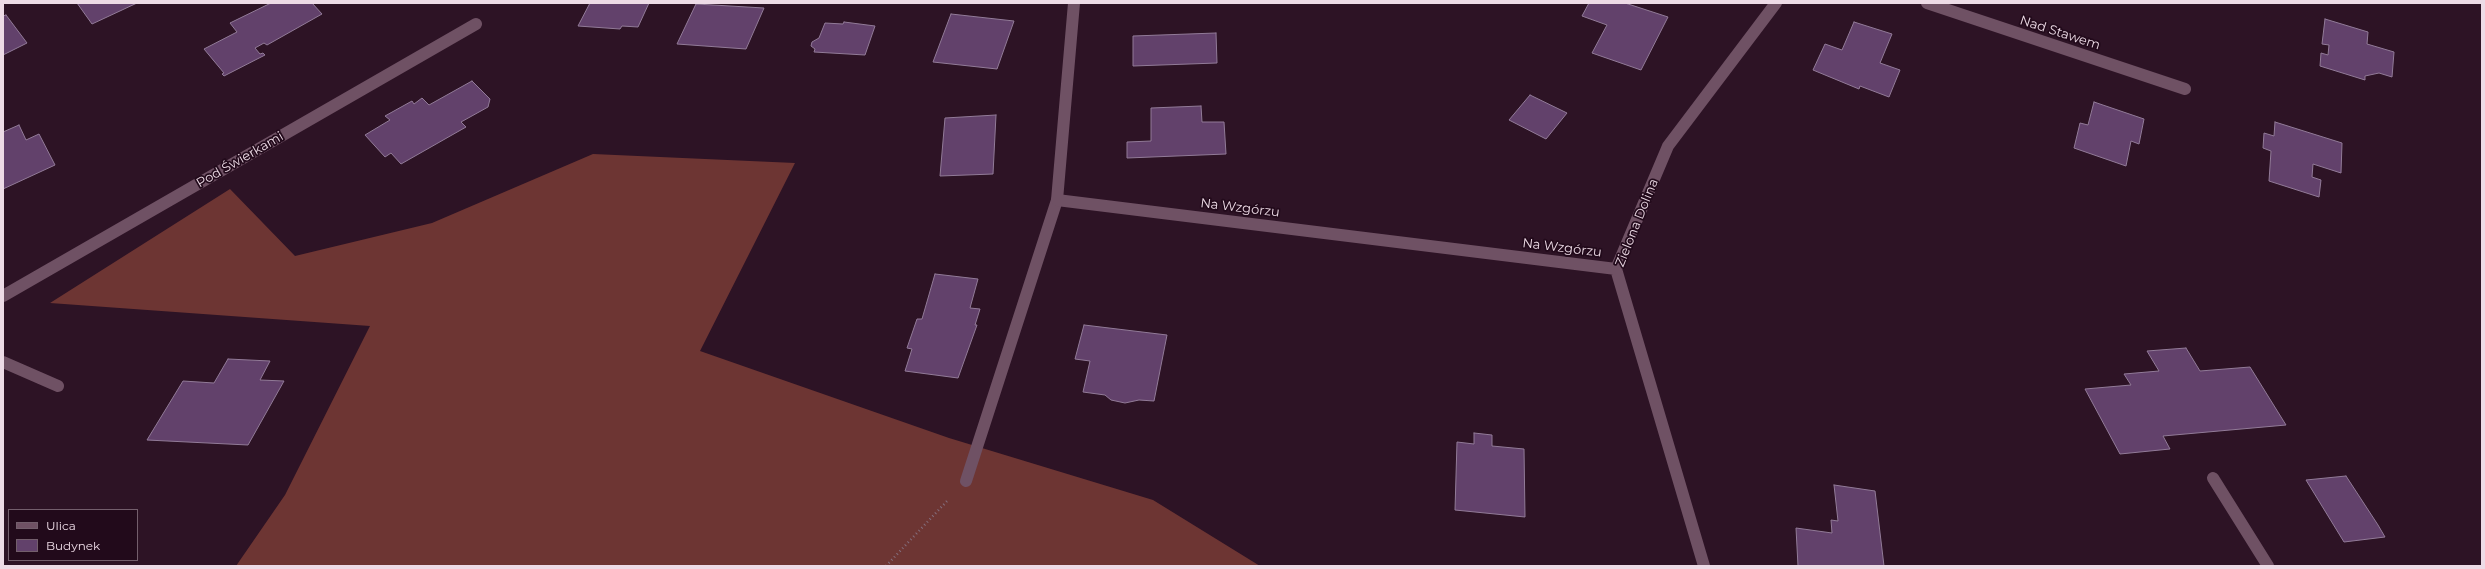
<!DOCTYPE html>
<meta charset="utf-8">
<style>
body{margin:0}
#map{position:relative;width:2485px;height:569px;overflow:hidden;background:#2d1325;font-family:Montserrat,sans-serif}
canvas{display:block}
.frame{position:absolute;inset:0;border:4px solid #eddbe6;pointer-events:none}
.legend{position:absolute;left:8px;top:509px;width:130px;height:52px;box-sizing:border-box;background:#220a1b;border:1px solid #735e6c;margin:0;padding:5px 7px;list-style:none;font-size:12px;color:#eddbe6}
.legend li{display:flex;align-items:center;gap:8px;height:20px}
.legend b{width:20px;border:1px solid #735e6c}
</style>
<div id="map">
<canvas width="2485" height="569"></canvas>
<div class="frame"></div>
<ul class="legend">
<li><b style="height:5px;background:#6f5164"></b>Ulica</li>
<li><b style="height:11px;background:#62416b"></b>Budynek</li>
</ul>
</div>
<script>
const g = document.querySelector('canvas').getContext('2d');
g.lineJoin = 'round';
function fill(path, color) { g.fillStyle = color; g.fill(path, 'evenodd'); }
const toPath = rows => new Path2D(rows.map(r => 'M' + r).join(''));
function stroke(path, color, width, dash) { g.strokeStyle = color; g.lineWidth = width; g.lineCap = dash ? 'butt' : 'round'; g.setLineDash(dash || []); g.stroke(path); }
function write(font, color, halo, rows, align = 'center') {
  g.font = font + ' Montserrat,sans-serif'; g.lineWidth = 3.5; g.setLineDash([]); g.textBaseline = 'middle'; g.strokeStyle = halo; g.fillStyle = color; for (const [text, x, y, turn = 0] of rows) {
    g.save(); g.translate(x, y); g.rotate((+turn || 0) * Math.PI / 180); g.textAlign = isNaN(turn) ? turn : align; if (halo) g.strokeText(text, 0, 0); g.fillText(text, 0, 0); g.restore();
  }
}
const forest = toPath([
 [593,154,795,163,700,351,949,438,1153,500,1260,566,236,566,285,495,370,326,50,303,230,189,295,256,432,223]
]);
const building = toPath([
 [77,3,137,3,92,24,77,3],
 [271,3,312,3,322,14,267,45,264,43,255,48,260,54,263,53,265,55,224,76,222,74,224,73,204,49,237,32,230,23,271,3],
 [590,3,649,3,638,27,622,26,620,29,578,26,590,3],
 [1589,3,1625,3,1668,17,1641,70,1592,53,1607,25,1582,16,1589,3],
 [696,4,764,8,746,49,677,44,696,4],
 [951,14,1014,21,997,69,933,62,951,14],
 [6,15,27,43,3,55,3,16,6,15],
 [2325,19,2368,32,2367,44,2394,52,2392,77,2379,73,2365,76,2365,80,2320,66,2321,53,2328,55,2329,45,2322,44,2325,19],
 [844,22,875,26,865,55,814,52,815,49,811,46,812,42,819,38,825,23,843,24,844,22],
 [1854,22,1892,34,1880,63,1900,70,1889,97,1860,86,1859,89,1813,70,1825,44,1842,50,1854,22],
 [1216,33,1217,63,1133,66,1133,36,1216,33],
 [472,81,490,99,488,107,461,122,466,127,401,164,391,153,385,157,365,135,390,120,385,116,412,101,414,104,422,98,429,105,472,81],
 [1530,95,1567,113,1546,139,1509,120,1530,95],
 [2094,102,2144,119,2139,144,2131,141,2126,166,2074,148,2080,123,2088,125,2094,102],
 [1201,106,1202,122,1224,122,1226,154,1127,158,1127,142,1151,141,1151,108,1201,106],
 [996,115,993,174,940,176,945,118,996,115],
 [2275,122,2342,143,2341,173,2313,164,2312,177,2321,180,2319,197,2269,181,2271,151,2263,148,2264,133,2274,136,2275,122],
 [19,125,26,140,39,134,55,165,3,189,3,132,19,125],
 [935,274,978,279,970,308,980,309,975,325,977,325,958,378,905,371,912,349,907,348,917,319,922,319,935,274],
 [1084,325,1167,335,1154,401,1139,400,1125,403,1111,400,1105,395,1083,392,1090,361,1075,359,1084,325],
 [2186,348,2200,371,2250,367,2286,425,2163,436,2170,449,2120,454,2085,389,2131,385,2124,374,2159,371,2147,351,2186,348],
 [228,359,270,361,260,380,284,381,248,445,147,440,183,381,214,383,228,359],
 [1474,433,1492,435,1492,446,1524,449,1525,517,1455,510,1457,442,1474,444,1474,433],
 [2346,476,2378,525,2385,537,2344,542,2306,480,2346,476],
 [1834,485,1875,491,1884,566,1798,566,1796,528,1832,533,1831,520,1838,521,1834,485]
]);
const path = toPath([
 [886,566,948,500]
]);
const lane = toPath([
 [966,481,1057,200]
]);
const street = toPath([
 [1074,3,1057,200,1616,269],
 [1927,3,2185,89],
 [3,296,476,24],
 [3,362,58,386],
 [2213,478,2268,566],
 [1704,566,1616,269,1668,146,1776,3]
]);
const streetNames = [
 ["Nad Stawem",2060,33,18],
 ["Pod Świerkami",240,160,-30],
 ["Na Wzgórzu",1240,208,7],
 ["Zielona Dolina",1637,223,-68],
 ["Na Wzgórzu",1562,248,7]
];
fill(forest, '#6d3533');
fill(building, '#62416b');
stroke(building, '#927b98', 1);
stroke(path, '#846e7d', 2.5, [1, 3]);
stroke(lane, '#6f5164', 12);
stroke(street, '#6f5164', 12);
write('13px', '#eddbe6', '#220a1b', streetNames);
</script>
